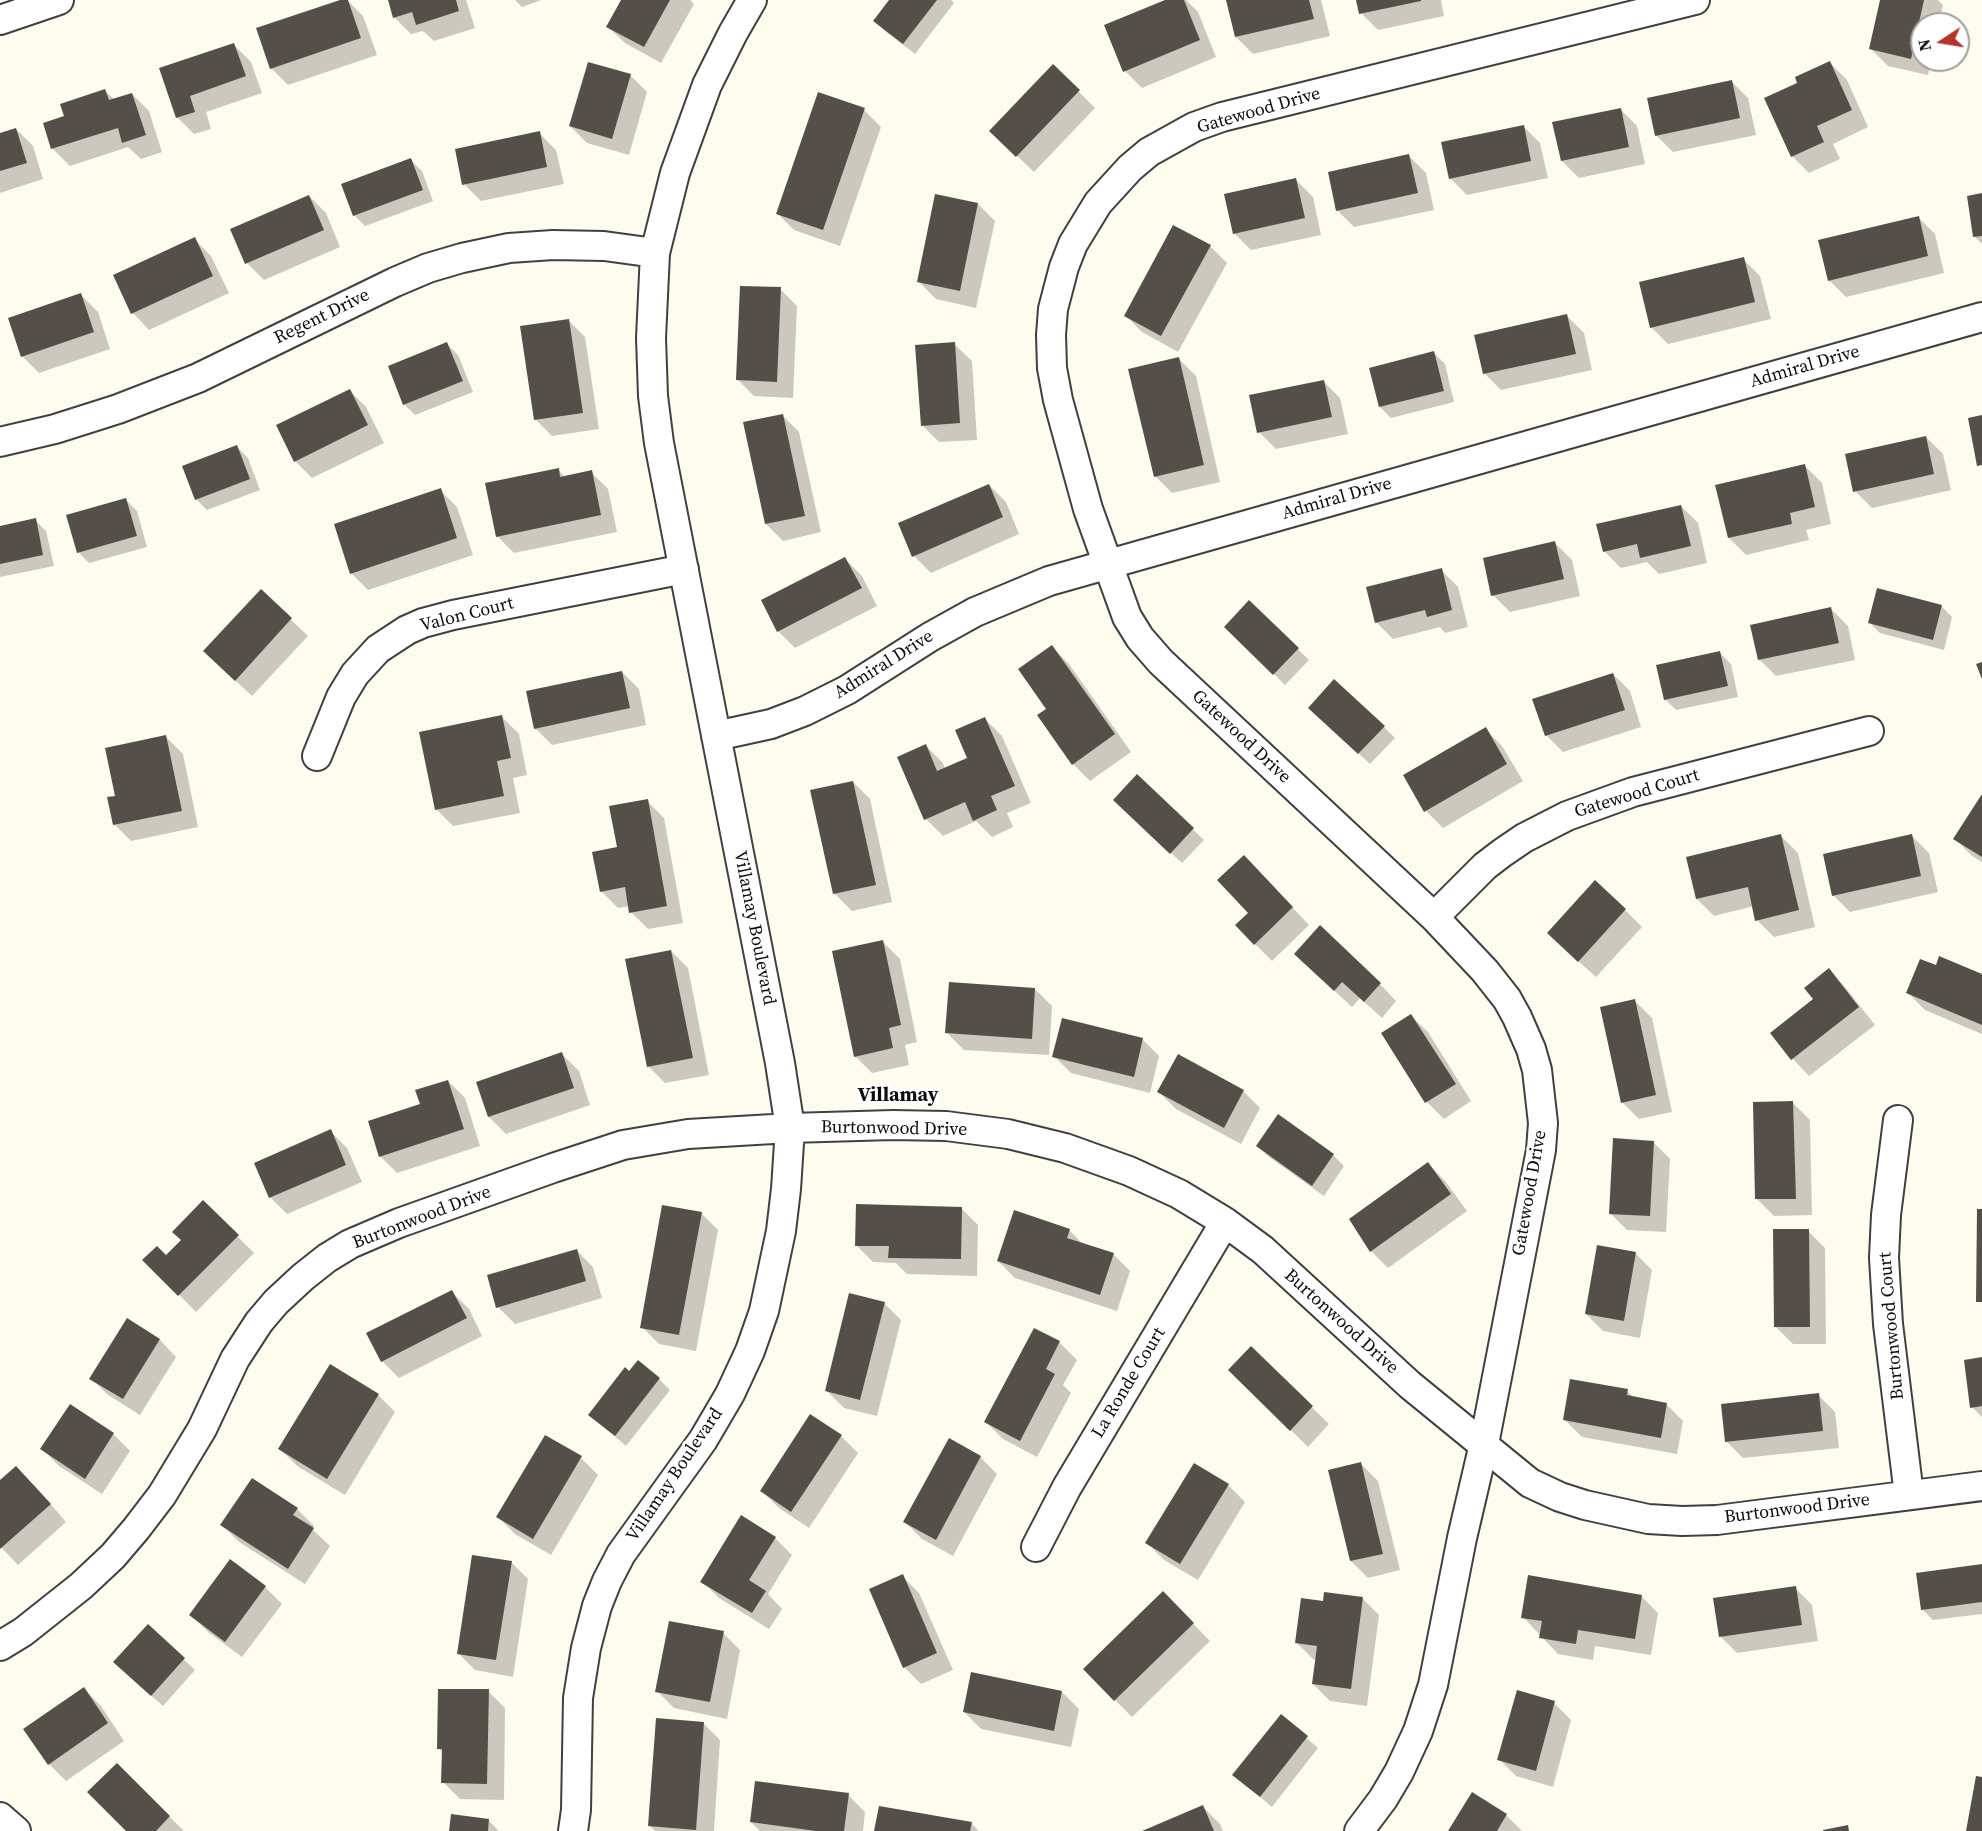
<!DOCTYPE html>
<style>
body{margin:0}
#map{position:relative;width:1982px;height:1831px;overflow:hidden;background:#fefcee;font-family:"Source Serif 4",serif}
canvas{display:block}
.north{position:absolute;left:1910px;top:12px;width:60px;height:60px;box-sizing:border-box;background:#fff;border:2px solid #9e9e9e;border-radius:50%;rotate:258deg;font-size:16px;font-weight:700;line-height:24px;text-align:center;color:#0d0d0d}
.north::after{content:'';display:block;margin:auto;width:21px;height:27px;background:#b6322c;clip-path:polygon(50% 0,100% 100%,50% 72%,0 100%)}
</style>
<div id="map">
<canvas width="1982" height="1831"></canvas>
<div class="north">N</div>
</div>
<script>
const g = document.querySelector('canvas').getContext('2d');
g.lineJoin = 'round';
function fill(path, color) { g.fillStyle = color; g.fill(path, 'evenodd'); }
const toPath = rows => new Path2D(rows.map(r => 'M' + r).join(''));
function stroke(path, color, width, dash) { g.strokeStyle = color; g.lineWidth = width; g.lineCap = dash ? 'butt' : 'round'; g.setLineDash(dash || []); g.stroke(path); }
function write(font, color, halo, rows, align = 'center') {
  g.font = font + ' "Source Serif 4",serif'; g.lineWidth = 6; g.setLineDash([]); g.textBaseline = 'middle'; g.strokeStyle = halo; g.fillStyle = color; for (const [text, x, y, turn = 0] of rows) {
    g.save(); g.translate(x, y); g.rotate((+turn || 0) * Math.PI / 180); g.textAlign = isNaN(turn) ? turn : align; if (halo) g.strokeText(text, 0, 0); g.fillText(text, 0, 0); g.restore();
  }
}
const shadow = toPath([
 [344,0,347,0,363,16,377,55,288,85,271,68],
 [389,0,466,0,475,28,434,41,423,31,411,34,394,17],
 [515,0,541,0,522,7],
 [623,0,690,0,694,4,661,63,625,43,608,27],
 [891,0,951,0,954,3,915,54,886,32,875,21],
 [1169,0,1186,0,1198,12,1216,57,1142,88,1125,71],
 [1228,0,1321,0,1330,36,1253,54,1236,37],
 [1358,0,1441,0,1444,16,1378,30,1361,13],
 [1882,0,1938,0,1943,5,1939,24,1922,24,1922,60,1931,60,1928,75,1888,66,1871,49],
 [234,45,251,62,262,93,206,112,211,129,194,134,177,117,161,69],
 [1830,63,1847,80,1868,127,1833,144,1840,159,1809,173,1792,156,1799,84],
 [1053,66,1095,108,1034,172,991,131],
 [630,75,647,92,629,155,587,143,570,126],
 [1731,81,1748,98,1756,135,1673,152,1656,135],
 [105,91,115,100,132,94,149,111,162,152,141,159,128,147,70,166,53,149,45,124,66,117],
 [1620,109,1637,126,1645,164,1579,178,1562,161],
 [864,110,881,127,840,246,794,230,777,213],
 [1523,126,1540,143,1548,178,1467,195,1450,178],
 [16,129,33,146,43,179,0,193,0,134],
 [539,133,556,150,564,184,481,201,464,184],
 [1409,156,1426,173,1434,210,1354,227,1337,210],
 [411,160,422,171,433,201,365,226,354,215],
 [1296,180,1313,197,1321,235,1251,250,1234,233],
 [1982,195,1982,244,1974,236],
 [309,196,326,213,340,247,264,280,247,263],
 [978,204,995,221,976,308,936,299,919,282],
 [1918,217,1935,234,1944,273,1846,297,1829,280],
 [194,239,211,256,229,293,149,330,133,313,115,276],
 [1210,246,1227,263,1178,352,1142,332,1125,315],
 [1743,259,1760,276,1771,319,1668,344,1651,327],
 [780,289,797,306,793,398,754,396,737,379],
 [81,295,98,312,110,349,39,373,22,356],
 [1567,316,1584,333,1592,370,1501,390,1484,373],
 [568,320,585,337,599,429,552,436,535,419],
 [447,344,458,355,473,392,415,415,404,404],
 [954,344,972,361,977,440,939,442,922,425],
 [1434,353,1445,364,1454,402,1391,418,1380,407],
 [1179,359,1196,376,1220,482,1172,493,1155,476],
 [1323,381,1340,398,1348,434,1276,449,1259,432],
 [349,390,366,407,384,443,312,478,295,461],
 [782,415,799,432,821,532,783,541,766,524],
 [1926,437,1943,454,1951,490,1872,508,1855,491],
 [237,447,248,458,260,490,207,510,196,499],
 [1805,466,1822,483,1831,524,1806,530,1809,540,1746,555,1729,538],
 [558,470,565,477,591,472,608,489,617,532,514,553,497,536],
 [989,485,1006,502,1019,534,931,573,914,556],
 [440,490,457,507,473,555,368,590,351,573],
 [126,500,137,511,147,547,89,563,78,552],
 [1681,506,1698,523,1707,563,1659,574,1647,562,1621,568,1604,551],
 [35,520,46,531,54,566,0,577,0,527],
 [1555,543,1572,560,1580,596,1510,612,1493,595],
 [845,559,862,576,877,606,795,648,778,631],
 [1441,570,1458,587,1468,627,1445,633,1440,627,1393,639,1376,622],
 [261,591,308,636,252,696,222,668],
 [1249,602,1309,660,1285,685,1226,627],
 [1941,606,1952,617,1944,650,1880,633,1869,622],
 [1831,609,1848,626,1855,660,1776,676,1759,659],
 [1052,647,1069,664,1131,752,1090,781,1073,764,1048,709],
 [1720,653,1731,664,1738,697,1676,710,1665,699],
 [622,672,639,689,646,725,552,745,535,728],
 [1613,674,1630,691,1641,727,1563,752,1546,735],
 [502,717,519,734,527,775,513,778,520,813,453,826,436,809],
 [1321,718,1384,727,1395,738,1370,764],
 [985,719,1002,736,1031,803,1007,813,1013,827,992,837,976,821,943,836,926,819,926,746,943,763,945,769,969,759],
 [1485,729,1502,746,1523,781,1443,828,1426,811],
 [166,737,183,754,198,827,131,841,114,824,117,797],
 [1137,776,1204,840,1182,863,1126,811],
 [853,782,870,799,892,902,852,911,835,894,812,791],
 [1982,797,1982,862,1972,856,1955,839],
 [647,801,664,818,683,923,648,929,631,912,630,906,618,908,601,891,618,848],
 [1781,836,1798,853,1815,927,1774,937,1757,920,1754,906,1714,916,1697,899,1688,858],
 [1912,836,1929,853,1938,892,1850,912,1833,895],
 [1261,874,1309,925,1272,961,1255,944,1250,913],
 [1625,910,1642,927,1596,977,1566,950],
 [883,942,900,959,917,1042,905,1045,909,1065,872,1073,855,1056],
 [671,951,688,968,709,1075,665,1083,648,1066],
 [1937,967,1982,976,1982,1034,1925,1010,1908,993],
 [1312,970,1380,984,1396,1001,1382,1018,1360,998,1352,1007],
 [1828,970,1845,987,1875,1025,1809,1076,1793,1059,1773,1033,1815,999],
 [1035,989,1052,1006,1049,1055,964,1050,947,1033],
 [1635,1001,1652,1018,1672,1112,1639,1119,1622,1102],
 [1411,1016,1428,1032,1471,1101,1444,1119,1427,1102,1383,1033],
 [1142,1039,1159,1056,1150,1093,1071,1073,1054,1056],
 [562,1054,579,1071,590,1105,506,1134,489,1117,478,1083],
 [1178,1056,1243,1091,1260,1108,1241,1144,1176,1109,1159,1092],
 [448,1081,465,1098,480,1146,397,1173,380,1156,422,1105],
 [1793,1103,1810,1120,1812,1215,1774,1216,1757,1199],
 [1279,1116,1333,1155,1344,1166,1324,1196,1269,1157,1258,1146],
 [330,1131,347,1148,362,1182,287,1214,270,1197],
 [1653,1142,1670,1159,1666,1232,1627,1230,1610,1213],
 [1428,1164,1445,1181,1467,1211,1388,1268,1371,1251,1351,1219],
 [203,1202,254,1253,196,1312,145,1260,166,1257,183,1240],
 [961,1208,978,1225,977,1276,907,1274,896,1263,873,1262,856,1245],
 [701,1213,718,1230,696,1351,659,1344,642,1327],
 [1069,1230,1084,1245,1113,1254,1130,1271,1117,1311,1015,1278,998,1261],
 [1808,1231,1825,1248,1826,1344,1793,1344,1776,1327],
 [576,1250,593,1267,602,1298,515,1324,498,1307],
 [1635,1253,1652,1270,1640,1338,1603,1331,1586,1314],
 [452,1292,469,1309,482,1336,399,1378,382,1361],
 [884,1303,901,1320,877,1416,844,1408,827,1391],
 [128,1320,160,1340,176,1357,140,1415,108,1395,91,1378],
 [1035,1330,1060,1343,1077,1360,1063,1385,1071,1393,1037,1457,1003,1439,986,1422],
 [1251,1348,1329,1424,1308,1447,1230,1370],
 [1982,1359,1982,1417,1972,1407],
 [330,1366,378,1395,395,1412,345,1495,297,1466,280,1449],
 [630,1373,659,1379,670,1390,626,1446,590,1415],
 [1627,1391,1634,1398,1666,1404,1683,1421,1677,1454,1582,1437,1565,1420],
 [1818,1395,1835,1412,1839,1448,1743,1458,1726,1441],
 [113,1434,130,1451,102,1494,59,1466,42,1449],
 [841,1436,858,1453,809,1528,779,1508,762,1491],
 [980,1457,997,1474,953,1556,922,1539,905,1522],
 [581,1458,598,1475,551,1555,515,1534,498,1517],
 [1361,1464,1378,1481,1400,1570,1368,1578,1351,1561],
 [0,1482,33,1484,66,1522,18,1565,0,1546],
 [1228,1485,1245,1502,1198,1580,1164,1560,1147,1543],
 [297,1509,314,1526,312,1529,330,1546,305,1584,239,1542,222,1525],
 [775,1538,792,1555,768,1594,782,1609,769,1629,719,1598,702,1581],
 [511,1562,528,1579,513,1677,475,1670,458,1653],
 [1982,1566,1982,1614,1933,1620,1922,1609],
 [902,1576,919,1593,953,1670,921,1684,904,1667],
 [265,1587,282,1604,242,1657,208,1632,191,1615],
 [1795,1588,1812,1605,1818,1641,1737,1653,1720,1636],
 [1163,1593,1210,1641,1132,1717,1115,1700],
 [1641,1596,1658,1613,1651,1655,1595,1646,1593,1660,1558,1654,1523,1617],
 [1362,1598,1379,1615,1367,1706,1330,1701,1313,1684,1317,1660,1313,1659,1296,1642],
 [148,1626,195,1670,163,1706,126,1673],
 [723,1633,740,1650,727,1719,674,1708,657,1691],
 [84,1689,101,1706,124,1741,66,1781,49,1764],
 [488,1691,505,1708,504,1800,460,1799,443,1782,443,1753,439,1749],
 [1062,1692,1079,1709,1071,1747,981,1729,964,1712],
 [1554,1703,1571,1720,1553,1787,1516,1776,1499,1759],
 [1281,1716,1318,1748,1272,1807,1234,1775],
 [703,1723,720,1740,714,1831,655,1831,650,1826],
 [117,1765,184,1831,128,1831],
 [1472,1794,1506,1815,1522,1831,1450,1831],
 [848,1795,865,1812,863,1831,760,1831,751,1822],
 [1203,1807,1220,1824,1223,1831,1146,1831],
 [489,1821,499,1831,450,1831],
 [971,1823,979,1831,876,1831]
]);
const building = toPath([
 [340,0,348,0,361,38,270,69,256,28],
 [388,0,456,0,459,11,416,25,412,12,393,18],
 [621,0,670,0,644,47,606,27],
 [889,0,937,0,903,44,873,21],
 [1165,0,1184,0,1200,40,1123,72,1104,25],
 [1226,0,1309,0,1314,19,1235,37],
 [1356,0,1421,0,1421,1,1359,14],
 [1880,0,1924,0,1911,59,1869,49],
 [234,43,246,76,190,96,195,112,176,118,159,68],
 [1830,61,1852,110,1817,126,1824,142,1791,157,1764,98,1797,83,1795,77],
 [588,62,631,74,612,139,569,126],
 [1053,64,1080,90,1016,157,989,131],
 [1732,80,1740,118,1655,136,1647,98],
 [105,89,109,100,132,93,146,135,122,143,118,128,51,149,43,123,64,116,60,104],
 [818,92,865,108,823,230,776,214],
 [1621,108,1629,147,1561,161,1552,122],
 [1524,125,1531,161,1449,179,1441,142],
 [16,128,27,163,0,171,0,133],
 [540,131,547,167,462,185,455,149],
 [1409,154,1418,193,1336,211,1328,172],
 [411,158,423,190,353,216,341,184],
 [1296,178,1305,218,1233,234,1224,194],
 [1982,193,1982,236,1973,237,1967,196],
 [935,194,978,203,960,291,917,282],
 [309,195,324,230,245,264,230,229],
 [1919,216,1928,256,1828,281,1818,240],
 [1173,225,1211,245,1161,336,1124,316],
 [195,237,213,276,131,314,113,275],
 [1744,257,1755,302,1650,328,1639,282],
 [740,286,781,287,777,382,736,380],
 [81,293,94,332,21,357,8,318],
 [1567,314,1576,354,1483,374,1474,335],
 [569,319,583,413,534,420,520,326],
 [447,342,463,381,403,405,388,366],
 [955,342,960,423,921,426,915,345],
 [1434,351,1444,391,1379,407,1369,368],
 [1179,357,1204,465,1154,477,1128,369],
 [1324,380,1332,417,1257,433,1249,395],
 [350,389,368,425,294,462,276,425],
 [783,414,805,516,765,524,743,422],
 [1982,415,1982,465,1977,466,1968,418],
 [1926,436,1934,474,1853,492,1845,454],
 [237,445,250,479,195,500,182,466],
 [1805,464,1815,507,1790,513,1792,524,1728,538,1715,485],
 [559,468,560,477,592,470,601,515,496,537,485,483],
 [989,484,1003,517,912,557,898,523],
 [441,488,457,538,350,574,334,524],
 [126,498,137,536,77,553,66,515],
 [1681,505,1691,546,1640,558,1637,544,1603,552,1596,524],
 [36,518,43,555,0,564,0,526],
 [1555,541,1564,579,1491,596,1483,558],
 [845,557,862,588,777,632,761,600],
 [1442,568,1452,610,1427,617,1425,610,1375,623,1366,587],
 [1877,588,1942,605,1933,640,1868,623],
 [261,589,292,618,235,681,203,651],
 [1249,600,1299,648,1273,675,1224,627],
 [1831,607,1839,643,1758,660,1750,625],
 [1052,645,1115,734,1072,765,1037,715,1046,709,1018,669],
 [1720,651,1728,686,1664,700,1656,665],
 [1982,662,1982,679,1976,664],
 [622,671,630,708,534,729,526,691],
 [1613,673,1625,710,1545,736,1532,699],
 [1334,679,1385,726,1358,754,1308,708],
 [502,715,511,758,497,761,504,796,435,810,419,732],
 [985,717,1015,786,991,796,997,810,973,821,965,802,924,820,897,757,926,744,937,771,967,758,955,730],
 [1486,727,1507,764,1424,812,1403,775],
 [166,735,182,811,113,825,107,797,115,796,105,748],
 [1137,774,1194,828,1170,854,1113,800],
 [853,781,876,885,833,894,810,790],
 [1982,794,1982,857,1953,839],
 [648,799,667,906,629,913,625,887,600,892,592,852,617,847,609,806],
 [1781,834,1799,910,1755,921,1748,887,1696,899,1686,857],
 [1912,834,1921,876,1832,896,1823,854],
 [1244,855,1293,907,1254,945,1235,925,1248,913,1217,880],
 [1595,880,1626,909,1578,962,1547,933],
 [1320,925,1381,983,1364,1002,1342,982,1334,991,1294,954],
 [883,940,901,1025,889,1028,893,1048,854,1057,832,951],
 [671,950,693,1058,647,1067,625,959],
 [1939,956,1982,974,1982,1025,1906,993,1920,959,1936,965],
 [1829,968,1859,1007,1791,1060,1770,1033,1813,999,1804,988],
 [949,982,1035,988,1032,1039,945,1033],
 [1635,999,1656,1095,1621,1103,1600,1007],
 [1411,1014,1456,1084,1425,1103,1381,1033],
 [1062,1018,1143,1038,1134,1077,1052,1057],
 [562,1052,574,1088,488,1117,476,1082],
 [1178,1054,1244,1090,1224,1128,1157,1092],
 [448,1080,464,1129,379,1157,368,1121,420,1104,415,1090],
 [1793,1101,1796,1199,1755,1199,1753,1102],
 [1278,1114,1334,1154,1312,1186,1256,1146],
 [331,1129,346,1165,269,1198,254,1163],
 [1613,1138,1654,1141,1650,1216,1609,1214],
 [1428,1162,1451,1194,1370,1252,1349,1219],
 [203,1200,239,1235,178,1296,142,1260,157,1246,166,1255,181,1240,172,1232],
 [856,1204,962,1207,961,1259,888,1258,889,1246,855,1246],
 [662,1205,702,1212,679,1335,640,1328],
 [1977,1209,1982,1209,1982,1302,1976,1302],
 [1014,1210,1070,1229,1067,1238,1114,1253,1100,1295,997,1261],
 [1773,1229,1809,1229,1810,1327,1774,1327],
 [1597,1245,1636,1252,1624,1321,1585,1314],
 [577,1249,586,1281,496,1308,487,1275],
 [452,1290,467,1318,381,1362,366,1333],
 [849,1293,885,1302,860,1400,825,1391],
 [127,1318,160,1339,123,1399,89,1379],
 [1034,1328,1060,1341,1046,1369,1055,1374,1020,1441,984,1422],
 [1251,1346,1313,1406,1290,1431,1228,1370],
 [1982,1357,1982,1406,1970,1408,1964,1360],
 [638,1360,660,1378,615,1436,588,1415,625,1367,629,1371],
 [330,1364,379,1394,327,1479,278,1449],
 [1570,1379,1628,1389,1627,1395,1667,1403,1661,1438,1563,1420],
 [1819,1393,1823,1431,1725,1442,1721,1404],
 [70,1404,114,1433,85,1479,40,1449],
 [810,1414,842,1435,791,1512,760,1491],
 [545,1435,582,1456,533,1539,496,1517],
 [949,1438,981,1456,936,1540,903,1522],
 [1361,1462,1383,1554,1350,1561,1328,1470],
 [1194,1463,1229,1484,1180,1564,1145,1543],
 [16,1466,51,1504,0,1549,0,1480],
 [252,1478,298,1508,293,1515,314,1528,288,1569,220,1525],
 [741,1515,776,1537,749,1580,766,1591,752,1613,700,1582],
 [472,1555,512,1561,496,1660,457,1654],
 [230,1559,266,1586,225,1642,189,1615],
 [1982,1564,1982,1602,1921,1610,1916,1573],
 [903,1574,937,1653,903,1668,869,1589],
 [1528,1575,1642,1595,1635,1639,1578,1630,1576,1644,1539,1638,1542,1621,1521,1618],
 [1796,1586,1802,1625,1719,1637,1713,1598],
 [1163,1591,1194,1623,1114,1701,1083,1669],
 [1324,1592,1363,1597,1351,1689,1312,1684,1317,1646,1295,1643,1301,1598,1323,1601],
 [669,1621,724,1631,710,1702,655,1692],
 [148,1624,185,1658,151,1696,113,1662],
 [971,1672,1062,1691,1054,1731,963,1712],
 [84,1687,108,1723,48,1765,23,1729],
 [438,1689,489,1689,487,1784,441,1783,442,1749,437,1749],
 [1517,1690,1555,1701,1536,1771,1497,1760],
 [1281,1714,1308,1736,1260,1797,1232,1775],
 [656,1718,704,1722,696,1830,648,1826],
 [117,1763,170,1816,156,1831,126,1831,87,1792],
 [1976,1776,1982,1777,1982,1831,1966,1831],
 [755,1781,849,1793,844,1831,816,1831,750,1822],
 [1472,1792,1507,1814,1497,1831,1448,1831],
 [1203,1805,1214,1831,1142,1831],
 [879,1806,972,1822,970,1831,874,1831],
 [451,1814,489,1819,488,1831,449,1831],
 [1848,1825,1849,1831,1823,1831,1823,1830]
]);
const street = toPath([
 [0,20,59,0],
 [0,442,55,429,118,409,198,378,395,282,428,268,462,258,509,248,553,245,604,246,655,253],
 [716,736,771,724,805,711,847,690,930,637,975,612,1049,581,1982,317],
 [317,756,341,697,355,674,378,649,407,630,423,623,453,615,684,569],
 [1434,917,1485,866,1502,853,1524,838,1567,816,1633,792,1869,731],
 [1898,1120,1886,1215,1884,1258,1888,1324,1909,1495],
 [1036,1547,1067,1487,1225,1222],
 [0,1646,23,1632,81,1586,113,1556,136,1529,162,1495,202,1429,235,1359,259,1322,276,1302,303,1277,327,1258,350,1244,399,1223,553,1168,623,1145,688,1134,790,1128,893,1125,946,1126,1008,1134,1065,1148,1129,1171,1179,1194,1225,1222,1263,1250,1410,1385,1530,1483,1560,1497,1585,1505,1648,1519,1682,1521,1717,1520,1982,1486],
 [0,1817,16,1831],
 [573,1831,576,1810,578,1698,586,1648,597,1606,607,1581,621,1554,703,1440,730,1394,750,1351,764,1311,781,1231,786,1189,790,1128,780,1063,659,443,653,396,651,338,655,253,675,173,707,85,733,33,752,0],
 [1359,1831,1383,1799,1399,1772,1418,1731,1433,1685,1462,1538,1484,1444,1541,1150,1543,1123,1537,1070,1531,1049,1517,1017,1507,999,1485,971,1434,917,1161,662,1140,638,1127,617,1088,509,1058,400,1052,368,1051,335,1053,309,1064,267,1073,244,1098,203,1130,168,1149,152,1194,127,1222,117,1695,0]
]);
const streetNames = [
 ["Gatewood Drive",1259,111,-16],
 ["Regent Drive",322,317,-26],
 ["Admiral Drive",1805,367,-16],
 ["Admiral Drive",1337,499,-16],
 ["Valon Court",467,615,-14],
 ["Admiral Drive",884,665,-32],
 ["Gatewood Drive",1241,737,43],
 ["Gatewood Court",1637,794,-17],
 ["Villamay Boulevard",754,928,79],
 ["Burtonwood Drive",894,1129,1],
 ["Gatewood Drive",1530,1193,-80],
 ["Burtonwood Drive",422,1218,-21],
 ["Burtonwood Drive",1341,1322,42],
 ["Burtonwood Court",1892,1326,-95],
 ["La Ronde Court",1129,1383,-59],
 ["Villamay Boulevard",675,1475,-56],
 ["Burtonwood Drive",1797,1509,-7]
];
const neighbourhoodNames = [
 ["Villamay",898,1096]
];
fill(shadow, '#0003');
fill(building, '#554f4a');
stroke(street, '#404040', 32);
stroke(street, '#fff', 28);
write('18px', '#0d0d0d', '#fff', streetNames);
write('bold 20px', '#0d0d0d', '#fff', neighbourhoodNames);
</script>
